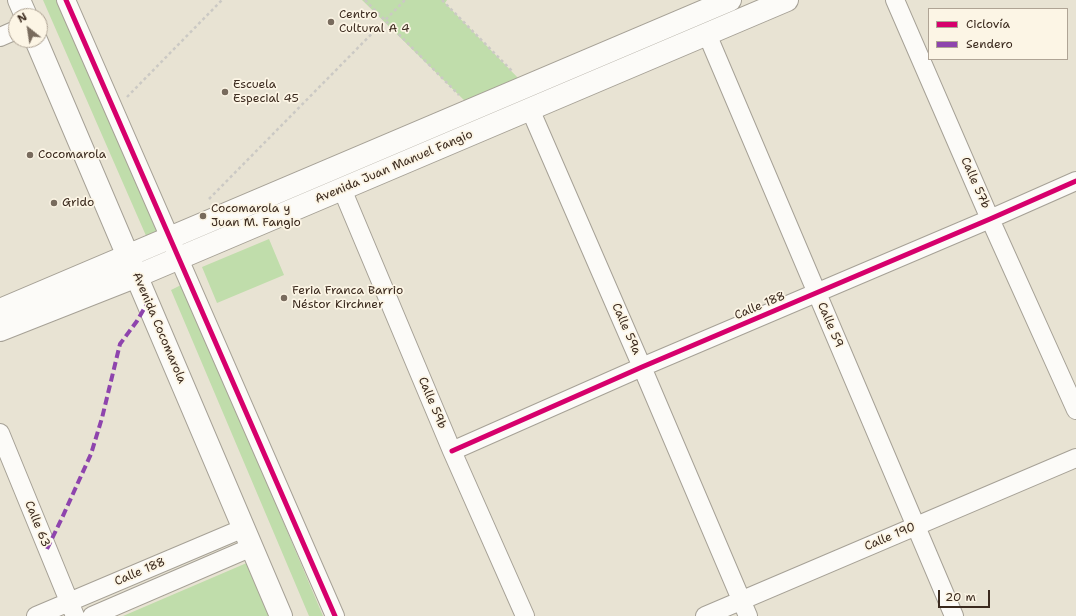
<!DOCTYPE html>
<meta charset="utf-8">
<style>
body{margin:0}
#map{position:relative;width:1076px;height:616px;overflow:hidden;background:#e8e3d3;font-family:"Shantell Sans",sans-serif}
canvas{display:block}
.legend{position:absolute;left:928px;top:8px;width:140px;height:52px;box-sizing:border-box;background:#fcf5e5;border:1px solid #afa495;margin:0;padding:5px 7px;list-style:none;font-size:12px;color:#3b2a1e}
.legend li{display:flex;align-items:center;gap:8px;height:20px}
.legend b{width:20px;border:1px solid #afa495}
.north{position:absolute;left:8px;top:8px;width:40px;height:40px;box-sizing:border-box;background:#fcf5e5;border:1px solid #afa495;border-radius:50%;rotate:330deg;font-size:11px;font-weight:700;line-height:16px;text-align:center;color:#3b2a1e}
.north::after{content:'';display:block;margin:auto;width:14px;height:18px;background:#786b5d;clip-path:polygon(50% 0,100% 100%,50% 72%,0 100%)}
.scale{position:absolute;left:938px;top:590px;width:52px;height:18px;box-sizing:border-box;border:2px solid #3b2a1e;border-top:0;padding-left:5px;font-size:12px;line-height:14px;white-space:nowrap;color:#3b2a1e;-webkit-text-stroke:3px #fcf5e5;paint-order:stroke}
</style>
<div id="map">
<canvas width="1076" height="616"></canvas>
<ul class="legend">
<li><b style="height:5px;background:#d6006c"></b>Ciclovía</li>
<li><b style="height:5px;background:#8e44ad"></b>Sendero</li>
</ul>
<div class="north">N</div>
<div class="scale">20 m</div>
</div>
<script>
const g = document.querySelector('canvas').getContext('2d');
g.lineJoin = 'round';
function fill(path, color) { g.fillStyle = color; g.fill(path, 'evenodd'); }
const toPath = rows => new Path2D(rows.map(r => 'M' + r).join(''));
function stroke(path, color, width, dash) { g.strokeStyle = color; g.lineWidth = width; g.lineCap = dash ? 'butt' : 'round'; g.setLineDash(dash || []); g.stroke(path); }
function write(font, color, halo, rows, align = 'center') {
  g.font = font + ' "Shantell Sans",sans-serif'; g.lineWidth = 3.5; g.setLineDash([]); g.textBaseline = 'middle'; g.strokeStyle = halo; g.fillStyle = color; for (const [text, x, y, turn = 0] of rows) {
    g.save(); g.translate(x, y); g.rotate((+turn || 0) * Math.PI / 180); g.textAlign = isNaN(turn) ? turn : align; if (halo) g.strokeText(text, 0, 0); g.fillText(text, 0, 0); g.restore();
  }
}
const green = toPath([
 [43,0,56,0,158,234,147,238],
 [362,0,447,0,445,3,519,79,468,104],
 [269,239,284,275,217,303,202,267],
 [183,284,323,616,309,616,171,290],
 [249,562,272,616,123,616]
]);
const path = toPath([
 [365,0,459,95],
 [442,0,512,71],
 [127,97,222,0],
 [209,199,405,0]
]);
const minor = toPath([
 [66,0,335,616],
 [895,0,990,219,1076,410],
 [707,34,954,616],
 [0,37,16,30],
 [530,109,642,367,748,616],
 [342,189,452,451,525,616],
 [0,433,75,616],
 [452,451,642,367,990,219,1076,181],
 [36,616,244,528],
 [92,616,252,547],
 [705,616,1076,458]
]);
const major = toPath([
 [19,0,26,16],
 [36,40,281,616],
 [0,310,730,0],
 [0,330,137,276,787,0]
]);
const quiet = toPath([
 [47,549,62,518,91,454,102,418,120,344,137,321,148,302]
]);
const cycleway = toPath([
 [66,0,335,616],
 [452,451,642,367,990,219,1076,181]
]);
const markers = [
 [331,22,4,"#786b5d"],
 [225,92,4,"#786b5d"],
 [30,155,4,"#786b5d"],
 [54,203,4,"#786b5d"],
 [203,216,4,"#786b5d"],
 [284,298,4,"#786b5d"]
];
const poiNames = [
 ["Centro",339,15],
 ["Cultural A 4",339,29],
 ["Escuela",233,85],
 ["Especial 45",233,99],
 ["Cocomarola",38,155],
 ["Grido",62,203],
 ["Cocomarola y",211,209],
 ["Juan M. Fangio",211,223],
 ["Feria Franca Barrio",292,291],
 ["Néstor Kirchner",292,305]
];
const streetNames = [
 ["Avenida Juan Manuel Fangio",394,167,-23],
 ["Calle 57b",975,183,66],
 ["Calle 188",760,306,-23],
 ["Calle 59",830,325,67],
 ["Avenida Cocomarola",159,328,67],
 ["Calle 59a",626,329,66],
 ["Calle 59b",432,403,67],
 ["Calle 63",37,524,68],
 ["Calle 190",890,537,-23],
 ["Calle 188",140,572,-23]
];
fill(green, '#c0ddab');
stroke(minor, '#a6a196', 20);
stroke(major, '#a6a196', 24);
stroke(path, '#cbc9c4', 2.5, [3, 3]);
stroke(minor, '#fcfbf8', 18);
stroke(major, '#fcfbf8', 22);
stroke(quiet, '#8e44ad', 4, [8, 4]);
stroke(cycleway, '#d6006c', 5);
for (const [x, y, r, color] of markers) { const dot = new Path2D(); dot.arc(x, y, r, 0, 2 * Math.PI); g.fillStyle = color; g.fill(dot); stroke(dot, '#fcf5e5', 1.5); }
write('12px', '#3b2a1e', '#fcf5e5', poiNames, 'left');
write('12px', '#3b2a1e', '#fcf5e5', streetNames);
</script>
